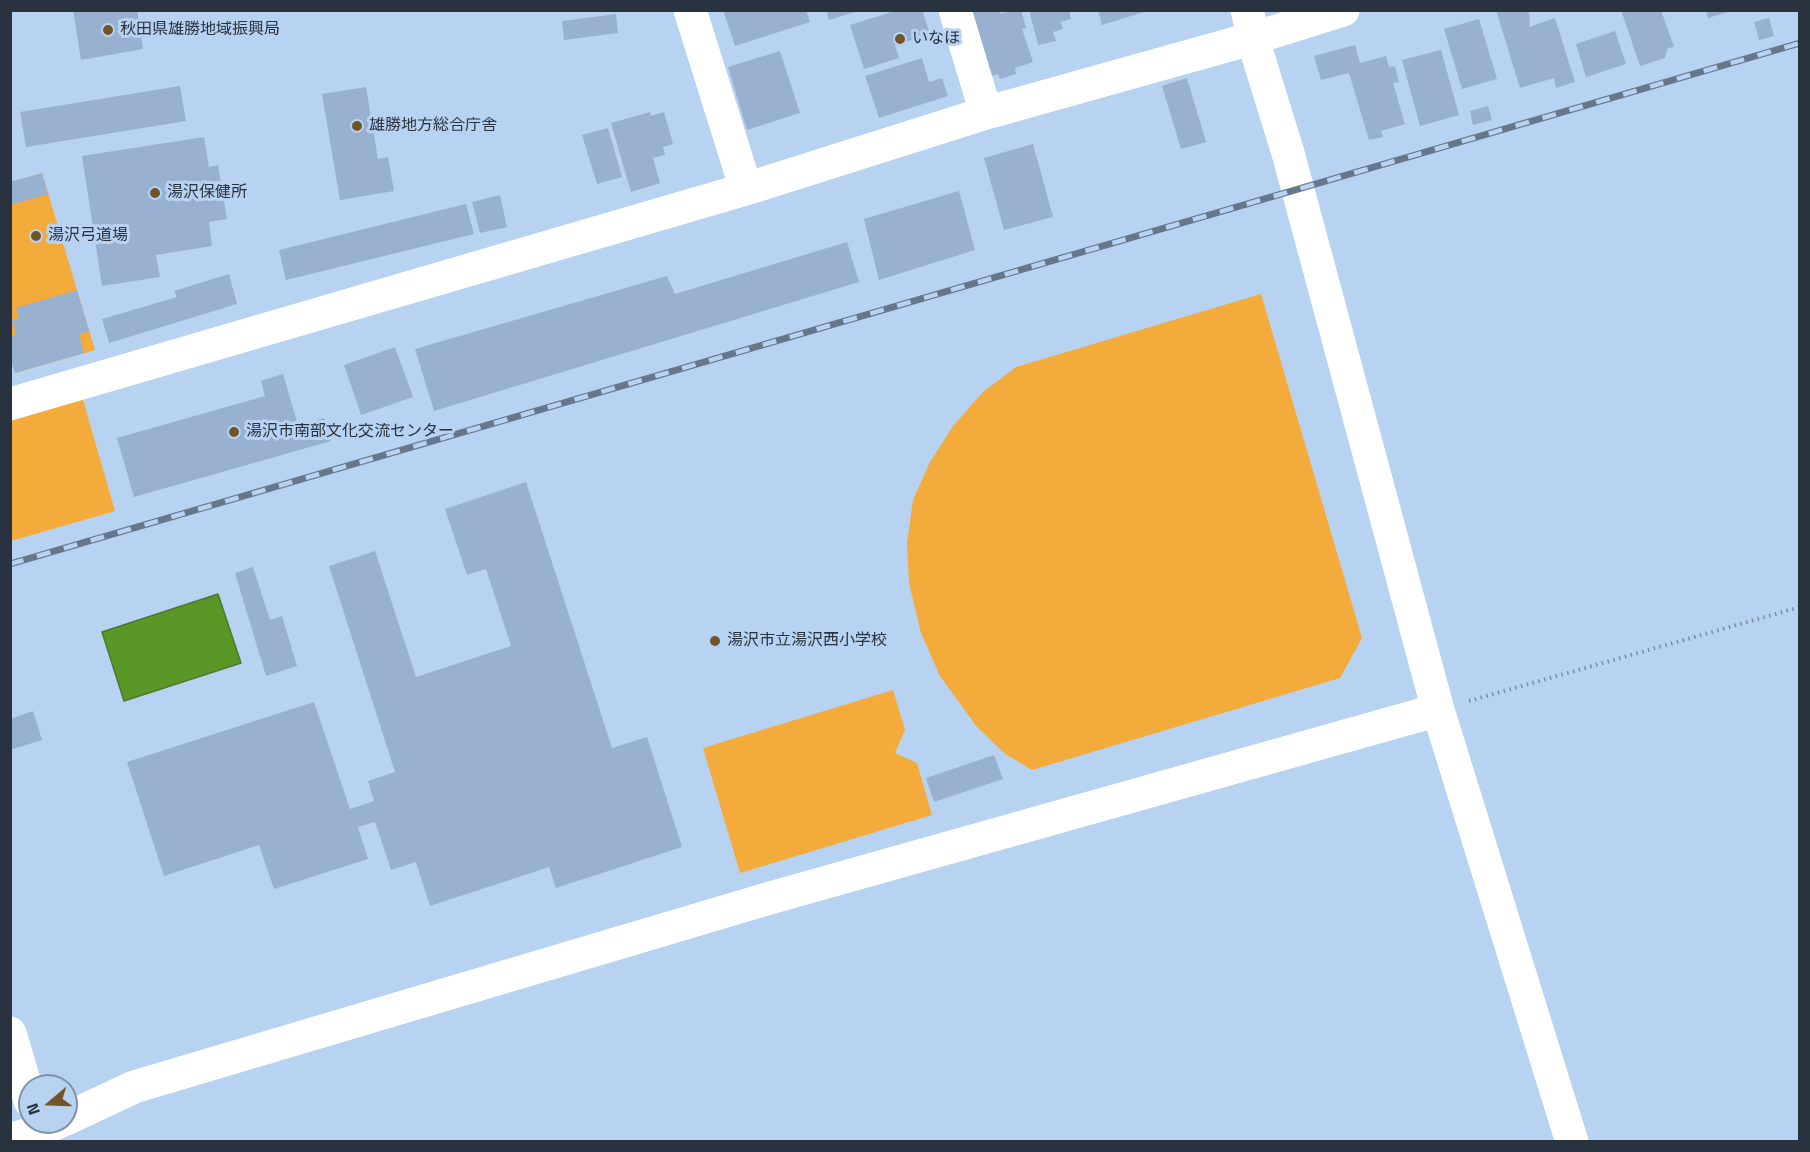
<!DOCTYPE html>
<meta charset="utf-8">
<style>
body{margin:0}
#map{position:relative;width:1810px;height:1152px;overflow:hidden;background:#b8d2f2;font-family:"Titillium Web",sans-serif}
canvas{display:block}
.frame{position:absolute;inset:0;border:12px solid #29333f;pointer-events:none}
.north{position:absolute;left:18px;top:1074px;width:60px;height:60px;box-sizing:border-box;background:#b8d2f2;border:2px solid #7f92aa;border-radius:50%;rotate:251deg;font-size:16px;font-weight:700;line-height:24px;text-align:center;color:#29333f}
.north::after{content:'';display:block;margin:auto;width:21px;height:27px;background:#725428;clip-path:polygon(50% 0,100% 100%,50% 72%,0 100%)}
</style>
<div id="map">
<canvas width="1810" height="1152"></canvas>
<div class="frame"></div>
<div class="north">N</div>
</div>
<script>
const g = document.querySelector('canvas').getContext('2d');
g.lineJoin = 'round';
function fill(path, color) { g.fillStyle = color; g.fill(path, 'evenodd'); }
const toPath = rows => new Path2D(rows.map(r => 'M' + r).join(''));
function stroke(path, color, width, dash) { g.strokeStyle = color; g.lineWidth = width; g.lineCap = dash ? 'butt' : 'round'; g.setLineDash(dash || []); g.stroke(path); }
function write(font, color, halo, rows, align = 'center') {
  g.font = font + ' "Titillium Web","Noto Sans JP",sans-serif'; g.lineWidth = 6; g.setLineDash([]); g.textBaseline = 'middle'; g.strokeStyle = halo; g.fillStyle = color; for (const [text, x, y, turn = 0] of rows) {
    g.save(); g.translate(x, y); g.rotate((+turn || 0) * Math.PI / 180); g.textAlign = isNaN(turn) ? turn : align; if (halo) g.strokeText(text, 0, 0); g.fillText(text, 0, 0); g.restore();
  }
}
const green = toPath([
 [42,173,95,350,15,373,11,357,11,183],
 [1261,294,1362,638,1340,678,1032,770,1004,753,977,727,940,676,921,633,909,583,907,543,913,500,930,462,953,426,983,392,1016,367],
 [81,393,115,511,11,541,11,413],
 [893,690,905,730,895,753,917,763,932,815,740,873,703,748]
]);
const water = toPath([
 [218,594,241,663,124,701,102,632,218,594]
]);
const building = toPath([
 [73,10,137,10,143,49,81,60],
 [723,10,806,10,810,22,735,46],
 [826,10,858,10,858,11,829,20],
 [898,10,922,10,930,34,895,45,899,58,864,69,850,25],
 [970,10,1000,10,1001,14,1011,10,1021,10,1026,28,1022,29,1033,62,1015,68,1016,74,1000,79,998,74,991,76],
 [1029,10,1069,10,1071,19,1061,22,1063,29,1053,32,1056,41,1038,45],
 [1098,10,1147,10,1147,11,1102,25],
 [1496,10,1528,10,1530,18,1529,27,1555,18,1575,82,1556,88,1554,78,1520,88],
 [1621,10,1661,10,1674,47,1668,48,1665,58,1640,66],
 [1706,10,1731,10,1731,11,1708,18],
 [616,14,618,33,564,40,562,21],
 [1769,18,1774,36,1759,40,1754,22],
 [1479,19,1497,79,1462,89,1444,29],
 [1615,31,1626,64,1586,77,1576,44],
 [1355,45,1360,63,1386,56,1389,67,1395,66,1399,82,1393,83,1405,124,1381,131,1383,137,1369,140,1349,73,1321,80,1314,56],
 [1441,50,1459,115,1420,126,1402,60],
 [780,51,800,113,747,130,728,67],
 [922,58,929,82,942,78,948,96,879,118,865,76],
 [1187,78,1206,142,1181,149,1162,86],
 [180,86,186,121,26,147,20,112],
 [366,87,378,159,388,157,394,191,340,200,322,94],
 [1488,106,1492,120,1473,125,1470,111],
 [650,112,651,116,664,112,673,144,663,147,665,155,653,158,660,183,631,192,611,123],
 [608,128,622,177,597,184,582,135],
 [204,137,209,167,218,165,227,219,209,222,212,246,156,255,160,277,102,286,82,156],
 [1033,144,1053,217,1004,230,984,158],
 [42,173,48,194,10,205,10,182],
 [959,191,975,250,879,280,864,219],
 [500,195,507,227,480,233,472,202],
 [466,204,474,234,286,280,279,250],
 [847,242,859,282,434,411,415,349,667,276,675,294],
 [229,274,237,304,109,343,102,319,177,297,174,291],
 [77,290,89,331,79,334,84,353,15,373,10,357,10,337,16,335,12,320,19,318,16,308],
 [395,347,413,397,361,415,344,365],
 [283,374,298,425,324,418,331,441,134,497,117,438,265,396,261,381],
 [526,482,612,748,647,737,682,847,556,888,549,867,430,906,416,862,391,870,375,822,358,827,368,859,274,889,259,845,164,876,127,762,314,702,350,809,374,801,368,781,395,772,329,566,375,551,416,677,511,646,486,569,467,575,445,509],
 [253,567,270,620,282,616,297,666,266,676,235,573],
 [33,711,42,740,10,750,10,719],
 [994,755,1003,779,934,802,926,778]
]);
const path = toPath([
 [1469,701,1800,607]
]);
const minor = toPath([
 [690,10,746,189],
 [955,10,986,113],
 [1247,10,1258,56,1288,153,1438,710,1572,1142],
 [10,404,746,189,986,113,1254,38,1343,10],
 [10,1033,30,1101],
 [66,1119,134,1087,770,898,1438,710],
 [10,1140,38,1131,59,1122]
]);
const rail = toPath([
 [10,564,1800,43]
]);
const markers = [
 [108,30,6,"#725428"],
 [900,39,6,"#725428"],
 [357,126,6,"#725428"],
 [155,193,6,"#725428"],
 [36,236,6,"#725428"],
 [234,432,6,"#725428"],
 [715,641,6,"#725428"]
];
const poiNames = [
 ["秋田県雄勝地域振興局",120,30],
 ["いなほ",912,39],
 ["雄勝地方総合庁舎",369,126],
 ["湯沢保健所",167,193],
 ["湯沢弓道場",48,236],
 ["湯沢市南部文化交流センター",246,432],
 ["湯沢市立湯沢西小学校",727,641]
];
fill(green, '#f3ab3c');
fill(water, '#5b9727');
stroke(water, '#4c792e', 1.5);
fill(building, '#98b1d0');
stroke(path, '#7a8da4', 4, [1.5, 4.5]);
stroke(minor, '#fff', 33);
stroke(rail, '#66778c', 7);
stroke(rail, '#b8d2f2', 4.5, [14]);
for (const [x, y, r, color] of markers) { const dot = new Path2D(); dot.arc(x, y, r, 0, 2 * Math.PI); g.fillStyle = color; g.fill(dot); stroke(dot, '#b8d2f2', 2); }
write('16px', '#29333f', '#b8d2f2', poiNames, 'left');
</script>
